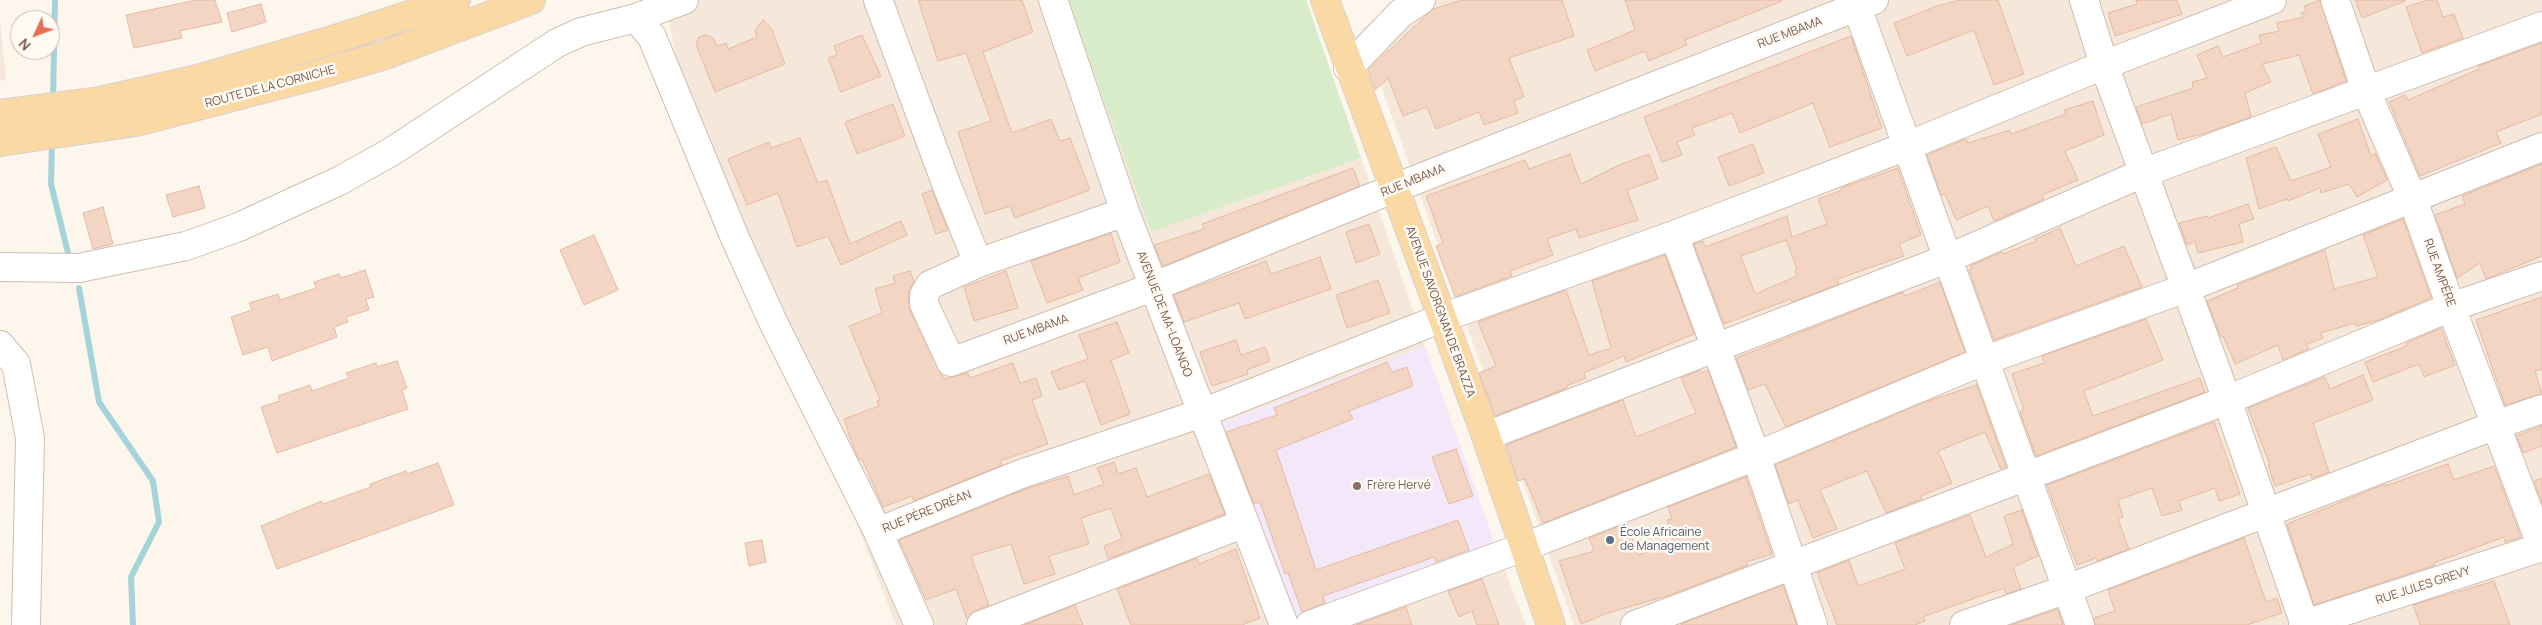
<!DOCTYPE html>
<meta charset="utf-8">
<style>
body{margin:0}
#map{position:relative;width:2542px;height:625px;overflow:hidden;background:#fdf6ec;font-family:Manrope,sans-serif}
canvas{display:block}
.north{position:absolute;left:10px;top:10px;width:50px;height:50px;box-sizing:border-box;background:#fffaf3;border:1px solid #cabbb1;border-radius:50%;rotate:227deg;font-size:14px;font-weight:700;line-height:20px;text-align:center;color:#7a5c4d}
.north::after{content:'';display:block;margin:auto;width:18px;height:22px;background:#e76f51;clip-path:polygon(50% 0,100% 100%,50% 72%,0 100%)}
</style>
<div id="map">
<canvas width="2542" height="625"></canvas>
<div class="north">N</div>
</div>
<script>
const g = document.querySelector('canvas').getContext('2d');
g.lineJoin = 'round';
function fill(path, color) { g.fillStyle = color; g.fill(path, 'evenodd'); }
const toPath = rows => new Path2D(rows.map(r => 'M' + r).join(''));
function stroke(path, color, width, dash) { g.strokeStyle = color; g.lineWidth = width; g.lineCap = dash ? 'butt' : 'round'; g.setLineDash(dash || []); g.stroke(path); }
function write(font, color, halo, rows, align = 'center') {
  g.font = font + ' Manrope,sans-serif'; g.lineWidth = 5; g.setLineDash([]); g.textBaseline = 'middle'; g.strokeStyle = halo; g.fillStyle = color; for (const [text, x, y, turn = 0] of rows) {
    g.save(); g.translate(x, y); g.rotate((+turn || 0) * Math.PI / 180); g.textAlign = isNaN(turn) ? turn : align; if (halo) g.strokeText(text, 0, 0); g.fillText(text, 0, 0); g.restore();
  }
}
const residential = toPath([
 [665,0,1068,0,1151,232,1361,158,1425,346,1217,425,1496,547,1526,625,896,625,676,57],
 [1400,0,2542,0,2542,625,1574,625,1361,30],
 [0,18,6,80,0,81]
]);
const education = toPath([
 [1425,346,1496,547,1290,622,1217,425]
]);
const green = toPath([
 [1068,0,1306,0,1361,158,1151,232]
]);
const stream = toPath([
 [53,101,55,0],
 [52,141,51,184,68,253],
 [79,288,99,402,153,481,159,522,131,577,133,625]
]);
const building = toPath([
 [196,0,215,0,222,22,180,31,182,38,134,48,126,15,196,0],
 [918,0,1022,0,1033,32,983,52,1012,133,1051,119,1060,141,1070,138,1090,190,1015,218,1010,206,985,214,958,132,991,121,966,53,938,61,918,0],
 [1462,0,1562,0,1574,36,1509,58,1524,97,1514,101,1518,113,1484,125,1479,112,1436,129,1427,107,1403,116,1388,78,1375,90,1368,70,1433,9,1462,0],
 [1625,0,1782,0,1782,1,1685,40,1687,45,1649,61,1645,51,1595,71,1587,50,1635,30,1625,0],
 [1960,0,1998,0,2024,74,1994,85,1974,30,1907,56,1894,23,1937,6,1960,0],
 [2136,0,2177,0,2182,14,2115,36,2108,13,2137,4,2136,0],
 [2320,0,2346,81,2313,94,2299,55,2262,64,2271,82,2245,93,2251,117,2203,134,2178,140,2171,114,2142,124,2136,107,2193,88,2192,82,2207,78,2197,55,2218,46,2223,57,2261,43,2259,35,2279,31,2277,23,2303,17,2301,13,2306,11,2304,6,2320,0],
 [2355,0,2405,0,2405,1,2362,18,2355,0],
 [2427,0,2437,0,2443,17,2454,14,2463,38,2422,53,2406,7,2427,0],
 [261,4,266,22,232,32,227,13,261,4],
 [763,20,771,28,785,64,715,92,696,45,699,37,706,35,713,38,717,46,726,43,728,49,757,37,755,30,763,20],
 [862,35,881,76,841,92,828,58,837,55,834,46,862,35],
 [1851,36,1882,128,1830,147,1813,103,1740,133,1732,113,1692,128,1695,135,1677,142,1682,155,1662,162,1644,117,1851,36],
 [2542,43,2542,114,2496,132,2501,143,2420,176,2389,102,2405,95,2408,100,2479,69,2478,66,2542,43],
 [2093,101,2104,135,2065,151,2078,180,2042,195,2044,199,1994,221,1988,206,1956,220,1945,194,1941,195,1927,155,1966,139,1968,143,2010,130,2011,134,2066,114,2064,110,2093,101],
 [893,104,905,136,857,154,845,122,893,104],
 [2358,119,2371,156,2375,153,2387,180,2357,197,2349,184,2321,193,2320,188,2288,201,2287,199,2259,209,2246,158,2276,147,2291,181,2331,167,2318,134,2358,119],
 [800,138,818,183,827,180,850,244,901,221,907,235,841,265,828,236,797,247,778,193,747,205,728,159,769,142,771,148,800,138],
 [1753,144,1764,173,1729,186,1718,157,1753,144],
 [1570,154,1581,184,1619,165,1649,154,1658,179,1627,190,1638,220,1579,238,1576,229,1547,239,1553,255,1510,271,1512,276,1455,297,1436,246,1443,243,1426,196,1525,160,1529,169,1570,154],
 [2542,164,2542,256,2486,279,2480,263,2457,278,2435,215,2465,204,2462,196,2542,164],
 [1353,168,1360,186,1163,266,1162,264,1154,245,1204,229,1202,224,1353,168],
 [1898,168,1921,235,1899,244,1904,256,1837,279,1839,284,1792,302,1791,299,1724,324,1694,244,1703,241,1705,247,1787,216,1792,237,1827,224,1818,199,1842,190,1841,188,1898,168],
 [1786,240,1797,269,1795,270,1797,276,1755,294,1741,256,1786,240],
 [199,186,205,208,173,217,166,195,199,186],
 [932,190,948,230,936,234,922,194,932,190],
 [2248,204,2254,219,2239,224,2243,242,2198,253,2195,241,2187,245,2179,223,2207,216,2208,218,2248,204],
 [103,207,113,244,93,249,83,213,103,207],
 [2403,219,2431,298,2379,320,2356,326,2355,323,2321,333,2323,338,2307,344,2309,349,2283,360,2278,345,2235,364,2223,336,2221,337,2207,301,2238,288,2237,285,2325,250,2334,289,2378,277,2363,235,2403,219],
 [1369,224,1380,254,1356,263,1346,232,1369,224],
 [2060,228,2076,266,2124,246,2142,287,1994,340,1969,270,1972,269,1970,266,2002,252,2003,254,2036,241,2035,239,2060,228],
 [1111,233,1120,262,1078,278,1083,290,1047,303,1031,261,1111,233],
 [594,235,618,290,584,305,560,250,594,235],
 [1665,255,1694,334,1626,362,1624,356,1584,373,1586,378,1566,386,1567,388,1495,416,1479,373,1496,366,1478,322,1566,290,1589,355,1611,348,1592,281,1665,255],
 [1320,257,1331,289,1245,319,1239,303,1184,322,1174,295,1266,261,1271,274,1320,257],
 [365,270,374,297,366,299,369,310,346,317,348,322,334,327,337,337,272,361,268,347,243,355,231,317,252,310,249,303,278,294,280,300,316,288,314,282,339,274,341,278,365,270],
 [910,271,914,282,908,294,910,310,944,379,968,373,969,378,1013,363,1020,383,1036,378,1042,396,1032,400,1048,444,1000,461,1002,465,914,501,912,496,883,507,862,459,859,460,855,452,844,419,879,406,877,401,880,400,849,326,882,313,875,289,895,283,893,276,910,271],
 [1006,271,1018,308,974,321,964,287,1006,271],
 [1378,280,1390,313,1347,328,1336,295,1378,280],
 [1940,282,1965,352,1786,427,1765,384,1748,390,1736,358,1903,292,1905,296,1940,282],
 [2542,297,2542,369,2535,371,2542,394,2505,405,2476,320,2542,297],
 [2146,319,2163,360,2084,391,2093,416,2200,378,2205,392,2036,456,2020,412,2024,410,2012,374,2044,363,2042,356,2146,319],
 [1117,322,1129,353,1111,360,1130,414,1101,425,1085,381,1059,390,1051,372,1088,359,1079,335,1117,322],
 [2441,328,2455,365,2424,377,2419,364,2373,382,2365,362,2407,346,2406,343,2441,328],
 [1236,340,1241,355,1265,347,1270,361,1247,370,1248,374,1212,386,1200,352,1236,340],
 [397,361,407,388,402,390,408,409,277,453,261,407,280,401,278,396,310,385,312,391,349,378,346,373,376,363,377,367,397,361],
 [1387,362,1392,372,1407,367,1413,386,1349,411,1353,419,1276,450,1316,570,1458,520,1469,550,1436,562,1434,557,1323,596,1325,603,1302,612,1288,573,1285,574,1260,502,1254,504,1226,432,1277,415,1274,408,1387,362],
 [1700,370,1702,373,1708,370,1736,447,1543,523,1525,479,1518,481,1506,445,1623,400,1636,437,1696,413,1681,378,1700,370],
 [2363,375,2373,400,2313,423,2329,472,2312,478,2311,474,2275,486,2268,465,2270,465,2248,408,2325,377,2330,389,2363,375],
 [1977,385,2006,467,2001,469,1985,432,1938,451,1952,483,1921,496,1922,499,1886,513,1867,471,1820,490,1837,529,1813,538,1798,500,1789,504,1775,465,1925,402,1977,385],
 [2214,422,2240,494,2219,501,2215,488,2179,501,2182,510,2162,516,2152,488,2118,500,2123,517,2118,519,2129,549,2097,561,2096,558,2077,565,2047,485,2214,422],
 [2542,426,2542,446,2523,453,2516,436,2542,426],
 [1456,449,1473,496,1449,504,1432,457,1456,449],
 [1114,462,1118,474,1136,468,1147,497,1209,474,1225,514,1108,559,1104,546,1122,539,1111,508,1081,518,1089,544,1049,556,1055,574,1024,584,1011,544,971,556,989,605,975,611,967,619,956,589,926,600,899,540,1026,489,1068,476,1074,495,1104,484,1097,468,1114,462],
 [438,463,454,505,277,569,261,526,322,501,323,504,371,487,370,484,406,471,407,474,438,463],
 [2448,464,2454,480,2494,466,2521,537,2505,542,2504,537,2434,563,2435,565,2314,605,2287,524,2385,484,2385,486,2448,464],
 [1746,477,1772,554,1746,562,1748,565,1670,595,1608,613,1581,624,1559,561,1594,551,1589,538,1627,523,1638,555,1674,544,1667,520,1672,519,1668,507,1746,477],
 [2542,478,2542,503,2534,481,2542,478],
 [2022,510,2038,556,2013,567,2021,589,2006,594,2004,588,1964,602,1923,617,1925,621,1915,625,1837,625,1817,573,1849,560,1858,586,1905,569,1895,543,1970,515,1986,557,2013,544,2004,516,2022,510],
 [2244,538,2266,602,2277,598,2282,613,2247,625,2095,625,2094,618,2115,611,2108,590,2244,538],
 [762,540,766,562,749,566,745,543,762,540],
 [1236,549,1260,618,1242,625,1131,625,1117,589,1197,558,1199,564,1236,549],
 [1482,579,1499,625,1477,625,1472,611,1459,617,1448,591,1482,579],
 [2494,581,2510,625,2420,625,2413,605,2494,581],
 [1783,585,1797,625,1681,625,1681,624,1783,585],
 [1075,605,1083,625,1024,625,1075,605],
 [1406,607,1412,625,1356,625,1406,607],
 [2058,609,2063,625,2011,625,2058,609]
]);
const minor = toPath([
 [878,0,947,186,978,263],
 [1053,0,1125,212,1284,625],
 [2084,0,2104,65,2227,400,2305,625],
 [1857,7,2080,625],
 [636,18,652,37,735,238,773,322,878,532,919,625],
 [1348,68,1400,14,1421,0],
 [1125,212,978,263,930,285,924,295,924,304,951,362,1153,287,1395,188,1874,0],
 [1674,235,1756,456,1813,625],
 [0,267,79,268,186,246,239,227,339,181,391,152,557,43,581,32,636,18,684,0],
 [0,345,16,364,30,438,26,625],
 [1486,436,1949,258,2143,173,2542,26],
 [878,532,1021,474,1202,413,1442,318,1674,235,1907,146,2104,65,2272,0],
 [981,625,1245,523],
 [1310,625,1524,547,1756,456,1983,361,2186,288,2542,147],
 [1635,625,2227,400,2451,307,2542,276],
 [1964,625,2067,589,2496,425,2542,409],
 [2303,625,2305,624,2542,547,2451,307,2413,200,2367,93,2335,0]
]);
const major = toPath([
 [1325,0,1486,436,1551,625],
 [0,114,100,101,194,80,329,41,456,0],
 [0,142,136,122,313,76,385,55,531,0]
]);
const markers = [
 [1357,486,5,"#8d6e63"],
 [1610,540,5,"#5c6f8a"]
];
const streetNames = [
 ["RUE MBAMA",1790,33,-21],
 ["ROUTE DE LA CORNICHE",270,87,-15],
 ["RUE MBAMA",1413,181,-22],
 ["RUE AMPÈRE",2439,273,70],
 ["AVENUE SAVORGNAN DE BRAZZA",1440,312,70],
 ["AVENUE DE MA-LOANGO",1164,314,69],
 ["RUE MBAMA",1036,330,-20],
 ["RUE PÈRE DRÉAN",927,512,-22],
 ["RUE JULES GREVY",2423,586,-18]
];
const educationNames = [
 ["Frère Hervé",1367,486]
];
const serviceNames = [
 ["École Africaine",1620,533],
 ["de Management",1620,547]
];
fill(residential, '#f5e8da');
fill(education, '#f3e8fa');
fill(green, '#d8ecc9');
stroke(stream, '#a5d3da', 6);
fill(building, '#f3d5c3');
stroke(building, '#e6bba3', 1);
stroke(minor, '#d1beb0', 30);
stroke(major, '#dad1cd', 30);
stroke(minor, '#fff', 28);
stroke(major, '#fbd9a5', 28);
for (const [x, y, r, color] of markers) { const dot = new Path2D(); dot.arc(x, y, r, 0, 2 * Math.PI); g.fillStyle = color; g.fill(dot); stroke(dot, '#fffaf3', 2); }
write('12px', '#7a5c4d', '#fffaf3', streetNames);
write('12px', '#785e54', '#fffaf3', educationNames, 'left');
write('12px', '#4e5e75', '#fffaf3', serviceNames, 'left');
</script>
